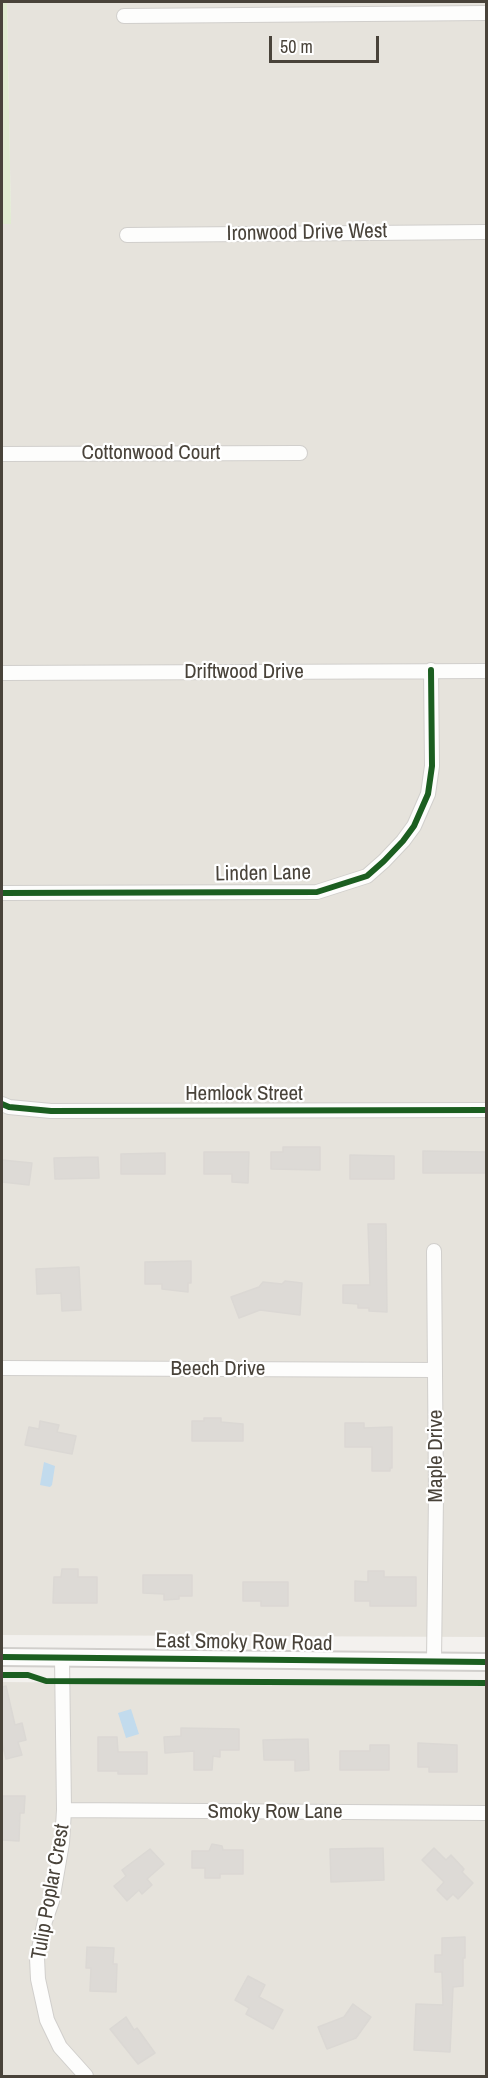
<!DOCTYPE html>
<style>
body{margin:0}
#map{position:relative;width:488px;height:2078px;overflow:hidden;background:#f3f1ee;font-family:"Archivo Narrow",sans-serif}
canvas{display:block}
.frame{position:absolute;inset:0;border:3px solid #49433a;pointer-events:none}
.scale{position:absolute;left:269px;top:36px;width:110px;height:27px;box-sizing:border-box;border:3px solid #49433a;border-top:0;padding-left:8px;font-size:18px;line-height:21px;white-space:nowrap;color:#49433a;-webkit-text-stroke:4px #fff;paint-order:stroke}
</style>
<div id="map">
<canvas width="488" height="2078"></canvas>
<div class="frame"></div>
<div class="scale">50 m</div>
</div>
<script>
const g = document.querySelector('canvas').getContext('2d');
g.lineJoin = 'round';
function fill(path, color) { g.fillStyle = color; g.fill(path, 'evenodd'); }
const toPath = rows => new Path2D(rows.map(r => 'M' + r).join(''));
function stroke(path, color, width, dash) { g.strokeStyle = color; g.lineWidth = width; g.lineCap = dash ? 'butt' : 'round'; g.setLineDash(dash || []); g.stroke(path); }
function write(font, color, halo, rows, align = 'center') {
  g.font = font + ' "Archivo Narrow",sans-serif'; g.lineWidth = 4.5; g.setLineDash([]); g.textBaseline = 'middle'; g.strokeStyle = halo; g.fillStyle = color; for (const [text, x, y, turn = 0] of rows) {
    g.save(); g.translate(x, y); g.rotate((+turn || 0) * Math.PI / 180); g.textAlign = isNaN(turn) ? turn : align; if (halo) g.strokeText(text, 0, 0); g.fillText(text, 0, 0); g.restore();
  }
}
const residential = toPath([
 [7,2,486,2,486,1637,2,1635,2,224,11,224],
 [2,1682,486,1686,486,2076,2,2076]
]);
const green = toPath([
 [2,2,7,2,11,224,2,224]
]);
const water = toPath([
 [44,1462,55,1466,52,1485,50,1487,40,1485],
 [131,1709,139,1734,126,1738,118,1713]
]);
const building = toPath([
 [283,1147,320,1147,320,1170,271,1169,271,1152,283,1152,283,1147],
 [423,1151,486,1152,486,1173,423,1173,423,1151],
 [204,1152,249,1152,248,1183,232,1182,232,1174,204,1174,204,1152],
 [165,1153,165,1174,121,1174,121,1154,165,1153],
 [350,1155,394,1156,394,1179,350,1179,350,1155],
 [98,1157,99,1178,55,1179,54,1158,98,1157],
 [2,1160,32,1163,29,1185,2,1182,2,1160],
 [368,1224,386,1224,387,1312,369,1311,369,1308,358,1308,358,1304,343,1303,343,1285,370,1285,368,1224],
 [191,1261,191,1283,188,1283,188,1292,162,1289,162,1284,145,1284,145,1262,191,1261],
 [79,1267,81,1310,62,1311,61,1293,37,1294,36,1269,79,1267],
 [285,1281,302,1283,300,1315,260,1310,239,1318,231,1297,259,1287,263,1282,282,1284,285,1281],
 [204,1418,221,1418,221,1422,243,1424,243,1441,192,1441,192,1421,204,1421,204,1418],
 [40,1421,59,1425,57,1432,76,1436,72,1454,25,1445,29,1427,39,1429,40,1421],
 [345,1423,364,1423,364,1428,392,1427,392,1468,390,1468,390,1471,372,1471,372,1447,345,1447,345,1423],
 [62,1569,78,1569,78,1577,97,1577,97,1603,53,1603,54,1577,61,1577,62,1569],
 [368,1571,384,1571,384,1577,416,1577,416,1606,370,1606,370,1601,355,1601,355,1581,368,1582,368,1571],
 [143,1575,192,1575,192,1596,179,1596,179,1599,164,1600,164,1594,143,1593,143,1575],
 [243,1582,288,1582,288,1606,261,1606,261,1601,243,1601,243,1582],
 [6,1686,15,1725,22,1723,26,1740,18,1742,22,1755,6,1759,2,1742,2,1687,6,1686],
 [181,1728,239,1729,239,1750,220,1750,220,1757,213,1756,212,1770,194,1770,194,1751,165,1753,164,1737,181,1736,181,1728],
 [98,1737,117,1737,118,1752,147,1752,147,1774,118,1774,118,1771,98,1771,98,1737],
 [308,1739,309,1770,295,1771,295,1760,264,1760,263,1740,308,1739],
 [418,1743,457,1745,457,1772,429,1772,429,1767,418,1767,418,1743],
 [370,1745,389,1745,389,1770,340,1770,340,1751,370,1751,370,1745],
 [2,1796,25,1796,24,1813,20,1813,19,1841,2,1840,2,1796],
 [212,1844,222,1846,223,1850,243,1850,243,1874,220,1874,220,1878,205,1878,205,1868,192,1868,192,1851,209,1851,212,1844],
 [383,1848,384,1880,331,1882,330,1849,383,1848],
 [434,1848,446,1860,451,1855,464,1869,462,1872,473,1883,458,1899,453,1894,447,1900,437,1890,444,1882,422,1860,434,1848],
 [150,1849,164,1864,147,1879,152,1885,142,1894,139,1890,127,1901,114,1886,126,1876,122,1870,150,1849],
 [465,1937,465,1958,463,1958,463,1986,453,1987,450,2052,414,2050,416,2004,443,2005,442,1972,435,1972,435,1955,442,1955,442,1938,465,1937],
 [87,1947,114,1948,113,1964,117,1964,116,1992,90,1991,91,1968,86,1968,87,1947],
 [248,1976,265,1985,259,1997,283,2010,273,2029,246,2014,249,2008,235,2000,248,1976],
 [353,2004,371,2017,356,2038,327,2049,318,2027,344,2017,353,2004],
 [126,2017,134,2030,137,2028,155,2053,138,2064,110,2029,126,2017]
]);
const minor = toPath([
 [124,16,486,13],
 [127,235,486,232],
 [2,454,300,453],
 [2,673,486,671],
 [2,893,317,892,367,876,384,861,403,841,414,826,428,794,432,766,431,670],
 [2,1104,9,1107,51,1111,486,1110],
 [434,1251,436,1495,434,1661],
 [2,1368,435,1370],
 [62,1657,64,1810,62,1843,52,1901,45,1921,37,1958,38,1979,47,2020,60,2047,86,2076],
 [64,1810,486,1813]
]);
const tertiary = toPath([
 [2,1657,486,1662]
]);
const cycleway = toPath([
 [2,893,317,892,367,876,384,861,403,841,414,826,428,794,432,766,431,670],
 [2,1104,9,1107,51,1111,486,1110],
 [2,1657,486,1662],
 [2,1675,28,1675,46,1681,486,1683]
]);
const streetNames = [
 ["Ironwood Drive West",307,233,-1],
 ["Cottonwood Court",151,453],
 ["Driftwood Drive",244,672],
 ["Linden Lane",263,874,-1],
 ["Hemlock Street",244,1094],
 ["Beech Drive",218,1369],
 ["Maple Drive",436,1456,-90],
 ["East Smoky Row Road",244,1643,1],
 ["Smoky Row Lane",275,1812],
 ["Tulip Poplar Crest",51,1892,-80]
];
fill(residential, '#e6e3dc');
fill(green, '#e0ebd0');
fill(water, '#c2dbed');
fill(building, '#dddad6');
stroke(building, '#dbd8d4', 1.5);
stroke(minor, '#d1cfcc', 16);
stroke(tertiary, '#d1cfcc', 20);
stroke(minor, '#fdfdfc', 14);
stroke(tertiary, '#fdfdfc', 16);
stroke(cycleway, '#1b5e20', 6);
write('21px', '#49433a', '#fff', streetNames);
</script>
